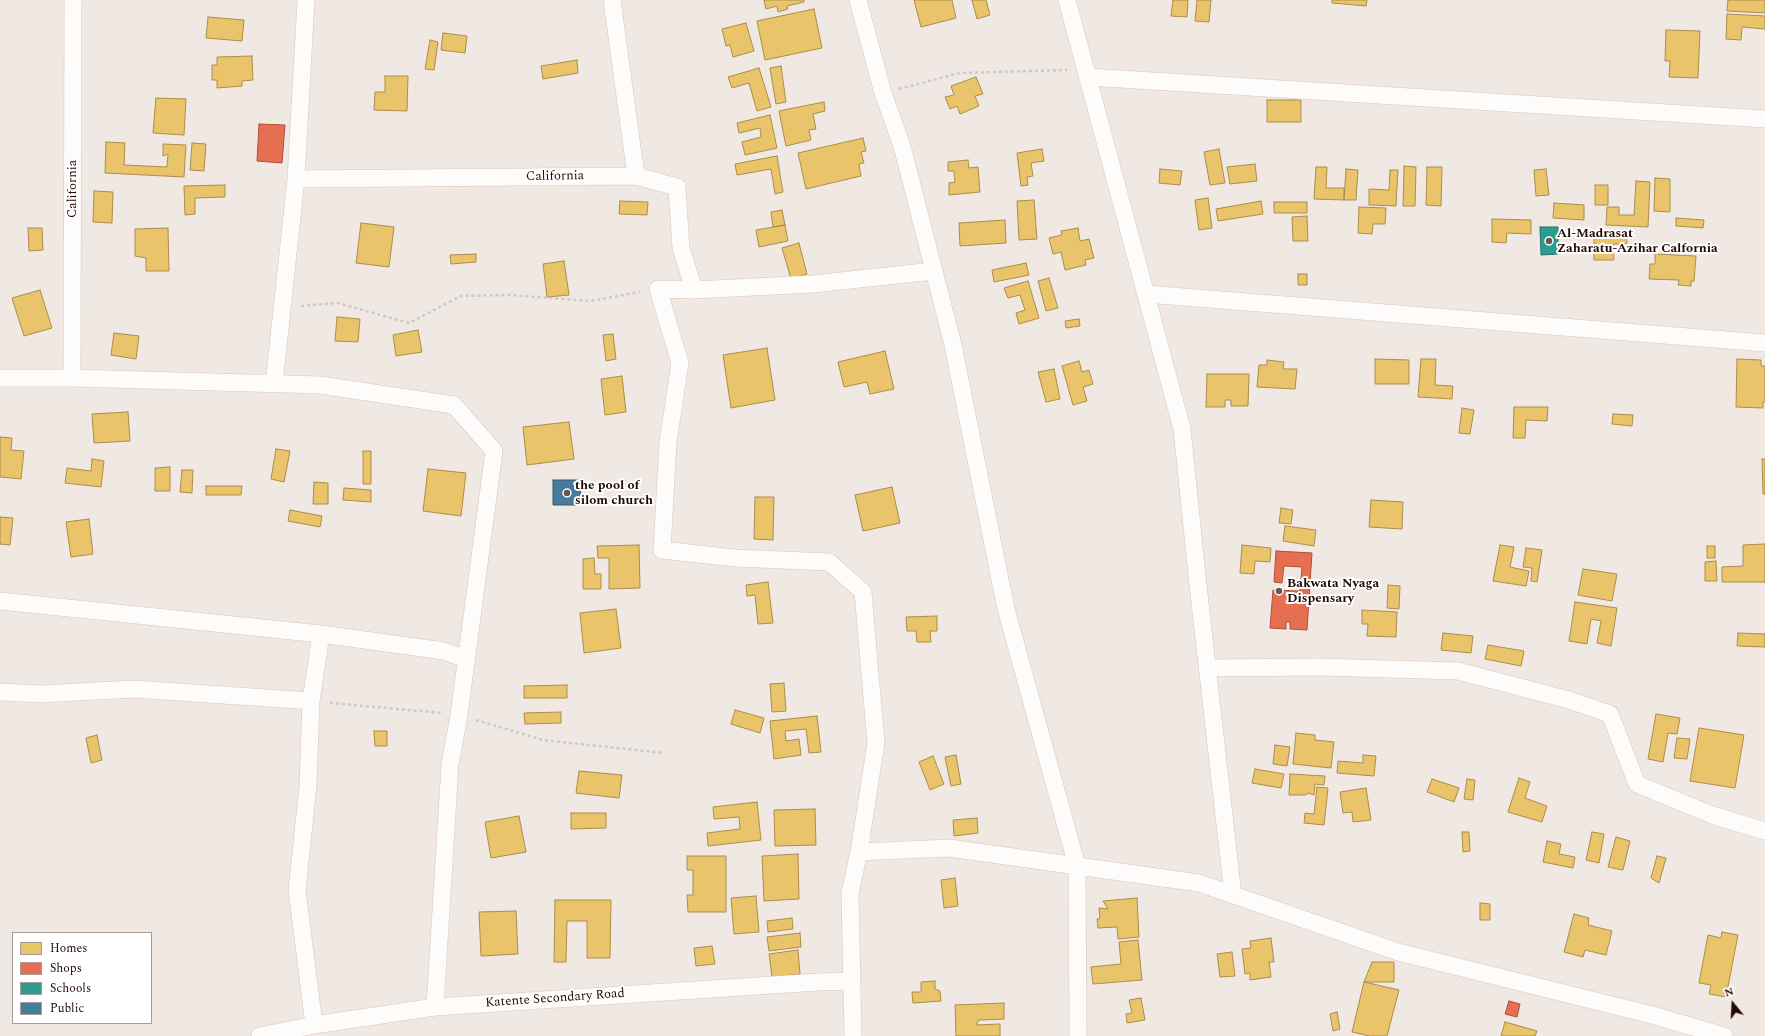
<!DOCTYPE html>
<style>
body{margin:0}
#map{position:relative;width:1765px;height:1036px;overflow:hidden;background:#f0e8e3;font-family:Spectral,serif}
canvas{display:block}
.legend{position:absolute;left:12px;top:932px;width:140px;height:92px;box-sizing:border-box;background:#fff;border:1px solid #a79c99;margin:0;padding:5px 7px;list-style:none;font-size:12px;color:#220800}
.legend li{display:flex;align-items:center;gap:8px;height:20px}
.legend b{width:20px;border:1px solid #a79c99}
.north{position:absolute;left:1713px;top:984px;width:40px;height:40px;-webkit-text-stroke:3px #fff;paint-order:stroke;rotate:342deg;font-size:11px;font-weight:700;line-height:16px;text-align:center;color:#220800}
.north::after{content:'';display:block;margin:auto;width:14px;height:18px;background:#220800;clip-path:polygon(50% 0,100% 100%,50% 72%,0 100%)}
</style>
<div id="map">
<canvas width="1765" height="1036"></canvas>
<ul class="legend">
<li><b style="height:11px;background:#e9c46a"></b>Homes</li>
<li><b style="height:11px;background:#e76f51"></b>Shops</li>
<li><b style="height:11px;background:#2a9d8f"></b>Schools</li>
<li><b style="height:11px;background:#457b9d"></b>Public</li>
</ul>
<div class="north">N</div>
</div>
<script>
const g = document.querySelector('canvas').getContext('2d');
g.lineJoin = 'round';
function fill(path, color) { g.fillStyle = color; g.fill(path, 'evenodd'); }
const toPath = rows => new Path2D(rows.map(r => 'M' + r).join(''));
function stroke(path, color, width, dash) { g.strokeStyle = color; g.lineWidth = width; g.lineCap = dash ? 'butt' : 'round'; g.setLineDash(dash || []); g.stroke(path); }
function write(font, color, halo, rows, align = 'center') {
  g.font = font + ' Spectral,serif'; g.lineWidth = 4; g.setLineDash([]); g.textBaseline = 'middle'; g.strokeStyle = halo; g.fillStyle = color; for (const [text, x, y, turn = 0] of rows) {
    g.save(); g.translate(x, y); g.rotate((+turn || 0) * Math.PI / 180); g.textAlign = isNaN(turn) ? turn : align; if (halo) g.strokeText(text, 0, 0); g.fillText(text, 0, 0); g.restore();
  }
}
const homes = toPath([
 [764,0,804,0,804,2,787,6,788,9,778,12,777,6,766,9,764,0],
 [914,0,952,0,956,18,921,27,914,0],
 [972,0,986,0,990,15,977,19,972,0],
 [1173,0,1188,0,1187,17,1171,16,1173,0],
 [1197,0,1211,0,1209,22,1195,21,1197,0],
 [1332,0,1367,0,1366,6,1332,3,1332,0],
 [1728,0,1765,0,1765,13,1727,11,1728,0],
 [814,9,822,48,765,60,757,21,814,9],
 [1727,14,1765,16,1765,29,1742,27,1741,40,1726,39,1727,14],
 [208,17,244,20,242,41,206,38,208,17],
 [746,23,754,51,733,57,730,45,726,46,722,29,746,23],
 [1666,30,1700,31,1698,78,1669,77,1670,61,1665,61,1666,30],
 [443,33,467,36,465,53,441,50,443,33],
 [430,40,438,42,434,70,425,69,430,40],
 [252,56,253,80,242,81,242,86,217,88,217,80,212,80,212,65,217,65,217,57,252,56],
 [577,60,578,73,543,79,541,66,577,60],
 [781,66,786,102,776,104,770,68,781,66],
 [759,68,771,107,757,111,749,83,732,88,728,77,759,68],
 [385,76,408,76,407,111,374,110,375,92,385,92,385,76],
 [976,77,983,94,975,96,979,106,960,114,957,106,950,109,945,97,954,95,951,86,976,77],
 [156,98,186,99,184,135,153,133,156,98],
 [1267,100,1301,100,1301,122,1267,122,1267,100],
 [824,102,825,111,813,114,816,129,809,130,811,140,786,146,779,111,824,102],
 [770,115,777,148,745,155,742,142,761,137,760,128,739,133,737,123,770,115],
 [863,138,866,151,861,152,864,163,859,164,861,176,806,189,798,153,863,138],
 [106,142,125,143,124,165,167,167,168,154,163,156,163,144,186,145,184,177,105,173,106,142],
 [192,143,206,144,204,171,190,170,192,143],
 [1042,149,1044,161,1031,163,1033,176,1027,177,1028,185,1021,186,1017,153,1042,149],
 [1219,149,1225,183,1210,185,1204,152,1219,149],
 [777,156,783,192,775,194,771,169,737,175,735,164,777,156],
 [968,160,969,168,978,167,980,192,949,195,949,183,955,182,954,171,948,171,948,162,968,160],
 [1255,164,1257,181,1230,184,1227,167,1255,164],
 [1404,166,1416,167,1415,206,1403,206,1404,166],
 [1316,167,1327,167,1326,188,1344,188,1344,200,1314,199,1316,167],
 [1427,167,1442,167,1441,206,1426,205,1427,167],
 [1160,169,1182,171,1180,185,1159,183,1160,169],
 [1346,169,1358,170,1356,200,1344,200,1346,169],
 [1546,169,1549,195,1536,196,1534,170,1546,169],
 [1390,170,1398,170,1396,206,1369,205,1369,189,1389,190,1390,170],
 [1655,178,1670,179,1670,212,1654,211,1655,178],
 [1636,181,1650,182,1648,227,1606,225,1607,207,1619,207,1619,215,1634,215,1636,181],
 [225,185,225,197,195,198,195,214,185,215,184,186,225,185],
 [1595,185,1608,185,1608,205,1595,205,1595,185],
 [94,191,113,192,112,223,93,222,94,191],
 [1208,198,1212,228,1199,230,1195,200,1208,198],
 [1034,200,1037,239,1019,240,1017,201,1034,200],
 [620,201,648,202,647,215,619,214,620,201],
 [1261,201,1263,214,1218,221,1216,209,1261,201],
 [1274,202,1307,202,1307,213,1274,213,1274,202],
 [1554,203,1584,205,1584,220,1553,218,1554,203],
 [1359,207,1386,208,1385,224,1373,224,1372,234,1358,233,1359,207],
 [782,210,785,225,773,227,771,212,782,210],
 [1307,216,1308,241,1293,241,1292,217,1307,216],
 [1676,218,1704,220,1703,228,1676,226,1676,218],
 [1492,219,1531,220,1531,234,1507,233,1506,243,1492,242,1492,219],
 [1005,220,1006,243,960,246,959,223,1005,220],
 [361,223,394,227,389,267,356,263,361,223],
 [785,225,788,241,759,247,756,230,785,225],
 [28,228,42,228,43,250,29,251,28,228],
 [168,228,169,271,146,271,146,258,135,256,135,229,168,228],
 [1078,228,1080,241,1089,239,1094,258,1085,260,1086,265,1065,270,1061,252,1053,254,1049,238,1062,235,1061,231,1078,228],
 [1626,230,1627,244,1613,244,1614,260,1594,260,1594,231,1626,230],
 [799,243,807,274,791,279,782,248,799,243],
 [476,254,476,262,451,264,450,255,476,254],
 [1655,254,1696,256,1694,281,1691,281,1691,286,1678,285,1679,280,1649,279,1650,264,1655,264,1655,254],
 [564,261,569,295,547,297,543,264,564,261],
 [1026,263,1029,275,994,282,992,270,1026,263],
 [1298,274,1307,274,1307,285,1298,285,1298,274],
 [1049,278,1058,308,1046,311,1038,281,1049,278],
 [1028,281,1039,318,1019,324,1016,313,1025,310,1020,295,1008,298,1004,288,1028,281],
 [40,290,52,328,24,336,12,298,40,290],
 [337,317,360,319,358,342,335,341,337,317],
 [1079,319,1080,326,1066,328,1065,321,1079,319],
 [418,330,422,352,396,356,393,335,418,330],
 [114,333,139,336,136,359,111,355,114,333],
 [613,334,616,359,606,361,603,335,613,334],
 [767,348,775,400,731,408,723,355,767,348],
 [885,351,894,389,870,394,867,382,844,387,838,362,885,351],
 [1375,359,1409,360,1409,384,1375,384,1375,359],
 [1421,359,1436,359,1435,385,1453,386,1452,399,1418,397,1421,359],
 [1737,359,1761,360,1761,366,1765,366,1765,402,1763,402,1763,408,1736,407,1737,359],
 [1267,360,1284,362,1283,369,1297,369,1295,389,1257,387,1259,365,1267,365,1267,360],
 [1079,361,1082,372,1089,370,1093,384,1083,387,1087,401,1073,405,1062,366,1079,361],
 [1054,369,1060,399,1046,402,1038,372,1054,369],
 [1207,374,1249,374,1248,406,1231,406,1231,400,1225,400,1225,407,1206,407,1207,374],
 [622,376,626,412,605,415,601,379,622,376],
 [1514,407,1548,407,1547,421,1526,420,1525,438,1513,438,1514,407],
 [1462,408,1474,410,1470,434,1459,433,1462,408],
 [128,412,130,441,94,443,92,414,128,412],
 [1613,414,1633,415,1632,426,1612,424,1613,414],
 [569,422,574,459,527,465,523,427,569,422],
 [0,437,12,438,11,450,24,451,21,479,0,477,0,437],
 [276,449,290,451,284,482,271,479,276,449],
 [363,451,371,451,371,484,363,484,363,451],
 [92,459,104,461,101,487,65,483,67,468,91,471,92,459],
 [1762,459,1765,459,1765,494,1763,494,1762,459],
 [170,467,170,491,155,491,155,468,170,467],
 [428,469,466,473,461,516,423,511,428,469],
 [182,470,193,470,192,493,180,492,182,470],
 [314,482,328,483,328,504,313,504,314,482],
 [206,486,242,486,241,495,206,495,206,486],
 [892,487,900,523,863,531,855,495,892,487],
 [344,488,371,490,371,502,343,500,344,488],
 [755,497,774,497,773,540,754,539,755,497],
 [1371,500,1403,502,1402,529,1369,527,1371,500],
 [1281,508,1293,510,1291,524,1279,523,1281,508],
 [290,510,322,516,320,527,288,521,290,510],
 [0,517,13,518,10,545,0,544,0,517],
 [89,519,93,554,71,557,66,522,89,519],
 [1285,526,1316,530,1314,546,1283,541,1285,526],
 [1765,544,1765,582,1722,582,1722,567,1743,566,1743,545,1765,544],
 [639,545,640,588,609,589,609,558,598,558,597,546,639,545],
 [1242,545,1271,548,1270,562,1255,561,1254,574,1240,573,1242,545],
 [1500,545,1514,547,1510,567,1529,571,1526,586,1493,581,1500,545],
 [1707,546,1715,546,1715,558,1707,558,1707,546],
 [1526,548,1542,550,1537,582,1531,581,1532,568,1523,567,1526,548],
 [594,558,595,574,601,574,601,589,583,589,583,559,594,558],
 [1716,561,1717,581,1705,581,1705,562,1716,561],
 [1583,569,1617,574,1612,601,1578,595,1583,569],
 [768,582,773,623,758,624,755,595,747,596,746,585,768,582],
 [1388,585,1400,586,1399,609,1387,608,1388,585],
 [1575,602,1617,608,1611,646,1597,643,1601,621,1591,619,1587,644,1569,641,1575,602],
 [616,609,621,648,584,653,580,613,616,609],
 [1362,610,1397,612,1396,637,1367,636,1368,624,1362,624,1362,610],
 [937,616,937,631,930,631,931,642,917,642,916,631,907,631,906,617,937,616],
 [1443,633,1473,636,1471,653,1441,650,1443,633],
 [1738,633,1765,634,1765,647,1737,646,1738,633],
 [1488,645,1524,651,1521,666,1485,659,1488,645],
 [784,683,786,711,772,712,770,684,784,683],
 [567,685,567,698,524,698,524,686,567,685],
 [735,710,764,718,760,733,731,724,735,710],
 [561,712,561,723,525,724,524,713,561,712],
 [1656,714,1680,718,1677,734,1668,733,1663,762,1648,759,1656,714],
 [817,716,821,752,809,753,806,729,785,731,786,741,799,739,801,755,774,759,770,721,817,716],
 [1699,728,1744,735,1735,788,1690,781,1699,728],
 [374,731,387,731,387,746,375,746,374,731],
 [1296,733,1315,735,1315,740,1334,742,1331,768,1293,764,1296,733],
 [97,735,102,760,91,763,86,738,97,735],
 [1677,738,1690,739,1687,759,1674,758,1677,738],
 [1275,745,1290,747,1287,766,1273,764,1275,745],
 [956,755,961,784,951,786,945,757,956,755],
 [1363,755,1376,756,1374,776,1337,773,1338,761,1363,763,1363,755],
 [933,756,944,784,930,790,919,762,933,756],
 [1255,769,1284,774,1281,788,1252,783,1255,769],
 [579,771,622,775,619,798,576,793,579,771],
 [1290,774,1325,776,1324,785,1315,784,1314,795,1308,793,1306,795,1289,795,1290,774],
 [1519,778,1530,782,1525,798,1547,806,1542,822,1508,812,1519,778],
 [1432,779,1459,788,1454,802,1427,792,1432,779],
 [1467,779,1475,780,1473,800,1464,799,1467,779],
 [1317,787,1328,788,1324,825,1304,823,1305,813,1314,814,1317,787],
 [1366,788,1371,820,1353,822,1352,812,1343,813,1340,792,1366,788],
 [757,802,761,840,708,846,707,833,740,829,739,817,714,819,713,807,757,802],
 [815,809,816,845,775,846,774,810,815,809],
 [571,813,606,813,606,828,571,829,571,813],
 [519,816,526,852,491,858,485,822,519,816],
 [977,818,978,833,954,836,953,820,977,818],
 [1462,832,1469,832,1470,851,1463,852,1462,832],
 [1592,832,1604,834,1599,863,1586,860,1592,832],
 [1616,837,1630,841,1623,870,1608,867,1616,837],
 [1547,841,1561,844,1559,854,1575,857,1573,868,1543,862,1547,841],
 [798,854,799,899,764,901,762,856,798,854],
 [687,856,726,856,726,912,688,912,687,895,693,895,693,870,687,870,687,856],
 [1657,856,1666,858,1659,883,1651,878,1657,856],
 [955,878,958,906,944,908,941,880,955,878],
 [756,896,759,932,734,934,731,898,756,896],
 [1137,898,1139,937,1118,939,1117,927,1098,928,1097,919,1100,918,1099,908,1108,909,1103,901,1137,898],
 [555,900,611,900,610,958,587,958,587,921,567,921,566,962,554,962,555,900],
 [1480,903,1490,904,1490,920,1480,920,1480,903],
 [516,911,518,954,481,956,479,912,516,911],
 [1574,914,1589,918,1588,925,1612,931,1606,955,1585,950,1583,957,1564,952,1574,914],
 [792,918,793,929,768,932,767,921,792,918],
 [1722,932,1738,935,1726,997,1709,994,1711,985,1699,983,1708,935,1721,938,1722,932],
 [800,933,801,947,769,951,767,937,800,933],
 [1271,938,1274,962,1269,962,1271,977,1250,980,1250,973,1245,974,1242,949,1251,948,1250,941,1271,938],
 [1138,940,1142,980,1093,984,1091,967,1121,964,1119,942,1138,940],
 [712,946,715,964,696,966,694,948,712,946],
 [798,950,800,974,772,977,769,954,798,950],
 [1232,952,1235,976,1220,977,1217,954,1232,952],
 [1372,962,1394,962,1394,982,1364,982,1372,962],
 [935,981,935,989,940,991,941,1001,913,1003,912,992,921,992,921,982,935,981],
 [1364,982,1399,990,1387,1036,1370,1036,1352,1032,1364,982],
 [1141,998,1145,1020,1127,1023,1126,1014,1132,1013,1129,1000,1141,998],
 [1004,1003,1004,1019,979,1020,976,1025,1000,1024,1000,1036,956,1036,955,1005,1004,1003],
 [1337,1012,1340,1029,1333,1031,1330,1014,1337,1012],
 [1505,1022,1537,1031,1535,1036,1501,1036,1505,1022]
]);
const shops = toPath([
 [259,124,285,125,282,163,257,161,259,124],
 [1276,551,1312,553,1307,630,1290,629,1290,622,1286,622,1286,629,1270,628,1273,590,1300,591,1302,567,1284,566,1282,583,1274,582,1276,551],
 [1509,1001,1520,1004,1517,1017,1505,1014,1509,1001]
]);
const schools = toPath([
 [1540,227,1558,227,1558,254,1541,255,1540,227]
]);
const public = toPath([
 [553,480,581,480,580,505,553,505,553,480]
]);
const path = toPath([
 [899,89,960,73,1067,70],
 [301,306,338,303,409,323,461,296,509,295,590,301,640,292],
 [330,703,442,713],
 [476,720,543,740,663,753]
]);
const minor = toPath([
 [858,0,883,93,902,146,953,345,1006,609,1077,866,1078,1036],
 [1067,0,1182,429,1198,585,1233,895],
 [1088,77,1765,119],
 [636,176,677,187,681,248,694,290],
 [296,179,636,176,612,0],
 [1146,294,1765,343],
 [0,378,72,378,320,385,454,405,494,451,459,715,450,765,435,1007],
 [72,378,73,0],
 [274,384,296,179,306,0],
 [0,601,321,634,444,651,466,659],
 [1207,668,1320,667,1458,671,1569,700,1610,714,1637,784,1712,815,1765,831],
 [0,692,41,694,134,689,311,701],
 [859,852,876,743,863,592,829,562,735,558,662,550,668,442,680,363,658,289,694,290,813,284,934,271],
 [314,1025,297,890,308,786,311,701,321,634],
 [260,1036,314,1025,435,1007,819,982,852,981],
 [853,1036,850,893,859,852,949,848,1199,883,1398,952,1652,1015,1724,1036]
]);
const markers = [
 [1549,241,4,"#6a564f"],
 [567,493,4,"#6a564f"],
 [1279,591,4,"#6a564f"]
];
const streetNames = [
 ["California",555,177,-1],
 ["California",73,189,-90],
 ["Katente Secondary Road",555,999,-4]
];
const poiNames = [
 ["Al-Madrasat",1557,234],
 ["Zaharatu-Azihar Calfornia",1557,249],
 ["the pool of",575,486],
 ["silom church",575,501],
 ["Bakwata Nyaga",1287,584],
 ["Dispensary",1287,599]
];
fill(homes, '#e9c46a');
stroke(homes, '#ad8c4a', 1);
fill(shops, '#e76f51');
stroke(shops, '#ac5039', 1);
fill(schools, '#2a9d8f');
stroke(schools, '#287064', 1);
fill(public, '#457b9d');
stroke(public, '#3a586e', 1);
stroke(minor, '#d7c6ba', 18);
stroke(path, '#cdc9c6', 2.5, [3, 3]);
stroke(minor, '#fdfcfb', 17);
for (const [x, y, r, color] of markers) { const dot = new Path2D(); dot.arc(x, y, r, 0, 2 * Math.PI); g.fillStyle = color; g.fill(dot); stroke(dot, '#fff', 1.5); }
write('13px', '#220800', '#fff', streetNames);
write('bold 13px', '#220800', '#fff', poiNames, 'left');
</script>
